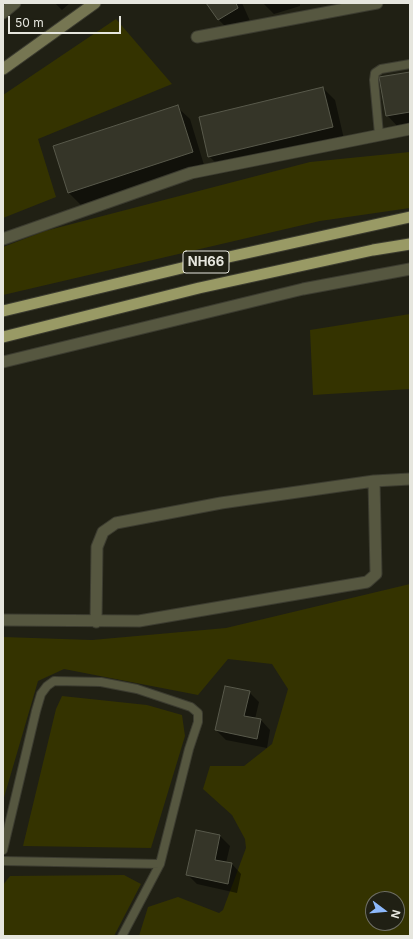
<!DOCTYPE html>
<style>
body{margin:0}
#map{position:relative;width:413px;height:939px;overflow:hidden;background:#202014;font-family:Inter,sans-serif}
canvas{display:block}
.frame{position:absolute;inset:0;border:4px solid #e6e6de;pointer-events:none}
.north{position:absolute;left:365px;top:891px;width:40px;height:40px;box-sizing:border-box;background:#202014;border:1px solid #6f6f65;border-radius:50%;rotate:106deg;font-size:11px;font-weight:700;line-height:16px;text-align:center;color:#e6e6de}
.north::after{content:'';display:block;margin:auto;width:14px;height:18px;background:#8db9fc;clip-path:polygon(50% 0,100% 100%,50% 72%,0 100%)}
.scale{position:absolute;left:8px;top:16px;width:113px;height:18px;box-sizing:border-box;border:2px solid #e6e6de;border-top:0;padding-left:5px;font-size:12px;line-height:14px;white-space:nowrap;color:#e6e6de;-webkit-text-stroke:3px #202014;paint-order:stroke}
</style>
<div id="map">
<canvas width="413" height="939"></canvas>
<div class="frame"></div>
<div class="north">N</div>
<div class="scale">50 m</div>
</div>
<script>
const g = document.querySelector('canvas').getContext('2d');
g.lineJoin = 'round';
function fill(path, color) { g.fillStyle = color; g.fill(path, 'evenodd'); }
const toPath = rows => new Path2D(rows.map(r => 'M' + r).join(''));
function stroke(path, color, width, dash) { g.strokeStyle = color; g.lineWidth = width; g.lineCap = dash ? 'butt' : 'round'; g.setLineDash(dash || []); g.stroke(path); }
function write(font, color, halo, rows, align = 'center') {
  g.font = font + ' Inter,sans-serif'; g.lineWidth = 4; g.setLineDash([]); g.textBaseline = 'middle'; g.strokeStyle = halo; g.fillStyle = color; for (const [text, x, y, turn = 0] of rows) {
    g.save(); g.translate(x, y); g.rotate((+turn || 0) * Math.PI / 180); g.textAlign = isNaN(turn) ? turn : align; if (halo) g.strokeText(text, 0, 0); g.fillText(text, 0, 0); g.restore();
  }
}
const green = toPath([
 [116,19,172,84,38,139,56,197,3,218,3,95],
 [410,152,410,208,320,221,3,295,3,247,45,231,310,162],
 [410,314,410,389,313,395,310,330],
 [410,584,410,936,139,936,148,907,178,897,219,913,223,910,246,848,245,839,232,815,203,789,210,766,244,766,272,744,288,689,272,664,228,659,198,695,64,669,38,681,3,801,3,637,92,640,226,628],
 [373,899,397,899,397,923,373,923],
 [62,696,147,705,182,715,185,736,151,848,23,846,56,709],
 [124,875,141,884,114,936,3,936,3,885,10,876]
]);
const shadow = toPath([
 [55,3,70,3,62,10],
 [208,3,242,3,250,21,231,32,219,20],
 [263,3,300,3,300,6,274,14],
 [410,73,410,126,399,128,387,115],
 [323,88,335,100,344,139,222,169,209,156],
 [177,107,190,119,204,165,81,205,69,193,54,147],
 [249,692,259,702,255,719,261,720,270,730,267,748,226,740,216,730],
 [196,831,220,836,230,846,226,863,232,864,241,874,237,893,197,884,187,874]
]);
const building = toPath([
 [206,3,236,3,238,8,218,20,206,3],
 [410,72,410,112,386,116,379,77,410,72],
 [323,87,333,127,208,157,199,117,323,87],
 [178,105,193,152,68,193,53,146,178,105],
 [225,686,250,691,244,716,261,719,257,739,215,730,225,686],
 [196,830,220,835,215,860,232,863,228,884,186,875,196,830]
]);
const service = toPath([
 [379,134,374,80,375,73,381,69,410,64],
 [3,850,36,711,41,694,47,686,54,681,101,682,137,689,191,707,198,713,198,722,189,749,160,864,122,936],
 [3,861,160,864]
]);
const minor = toPath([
 [366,3,366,5,377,3],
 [3,13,15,3],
 [197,37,366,5],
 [3,239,191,173,410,129],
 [3,620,139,621,367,582,376,574,374,481],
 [96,622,97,547,103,532,116,523,221,503,374,481,410,479]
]);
const tertiary = toPath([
 [3,362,303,289,410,269]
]);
const secondary = toPath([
 [3,69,95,3]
]);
const trunk = toPath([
 [3,311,215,260,410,217],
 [3,337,199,288,373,250,410,244]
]);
const shields = [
 [206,262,46]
];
const shieldNames = [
 ["NH66",206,262]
];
fill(green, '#343300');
fill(shadow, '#0007');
fill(building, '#353528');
stroke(building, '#58594b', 1);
stroke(service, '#3c3c30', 10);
stroke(minor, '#3c3c30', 13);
stroke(tertiary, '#3c3c30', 13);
stroke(secondary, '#3c3c30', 13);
stroke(trunk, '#3c3c30', 13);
stroke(service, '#565740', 8);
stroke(minor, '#565740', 11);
stroke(tertiary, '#565740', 11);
stroke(secondary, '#767652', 11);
stroke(trunk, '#999a65', 11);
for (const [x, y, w] of shields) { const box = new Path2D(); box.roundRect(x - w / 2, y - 11, w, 22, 3); g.fillStyle = '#202014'; g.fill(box); stroke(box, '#e6e6de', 1); }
write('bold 13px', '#e6e6de', null, shieldNames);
</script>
